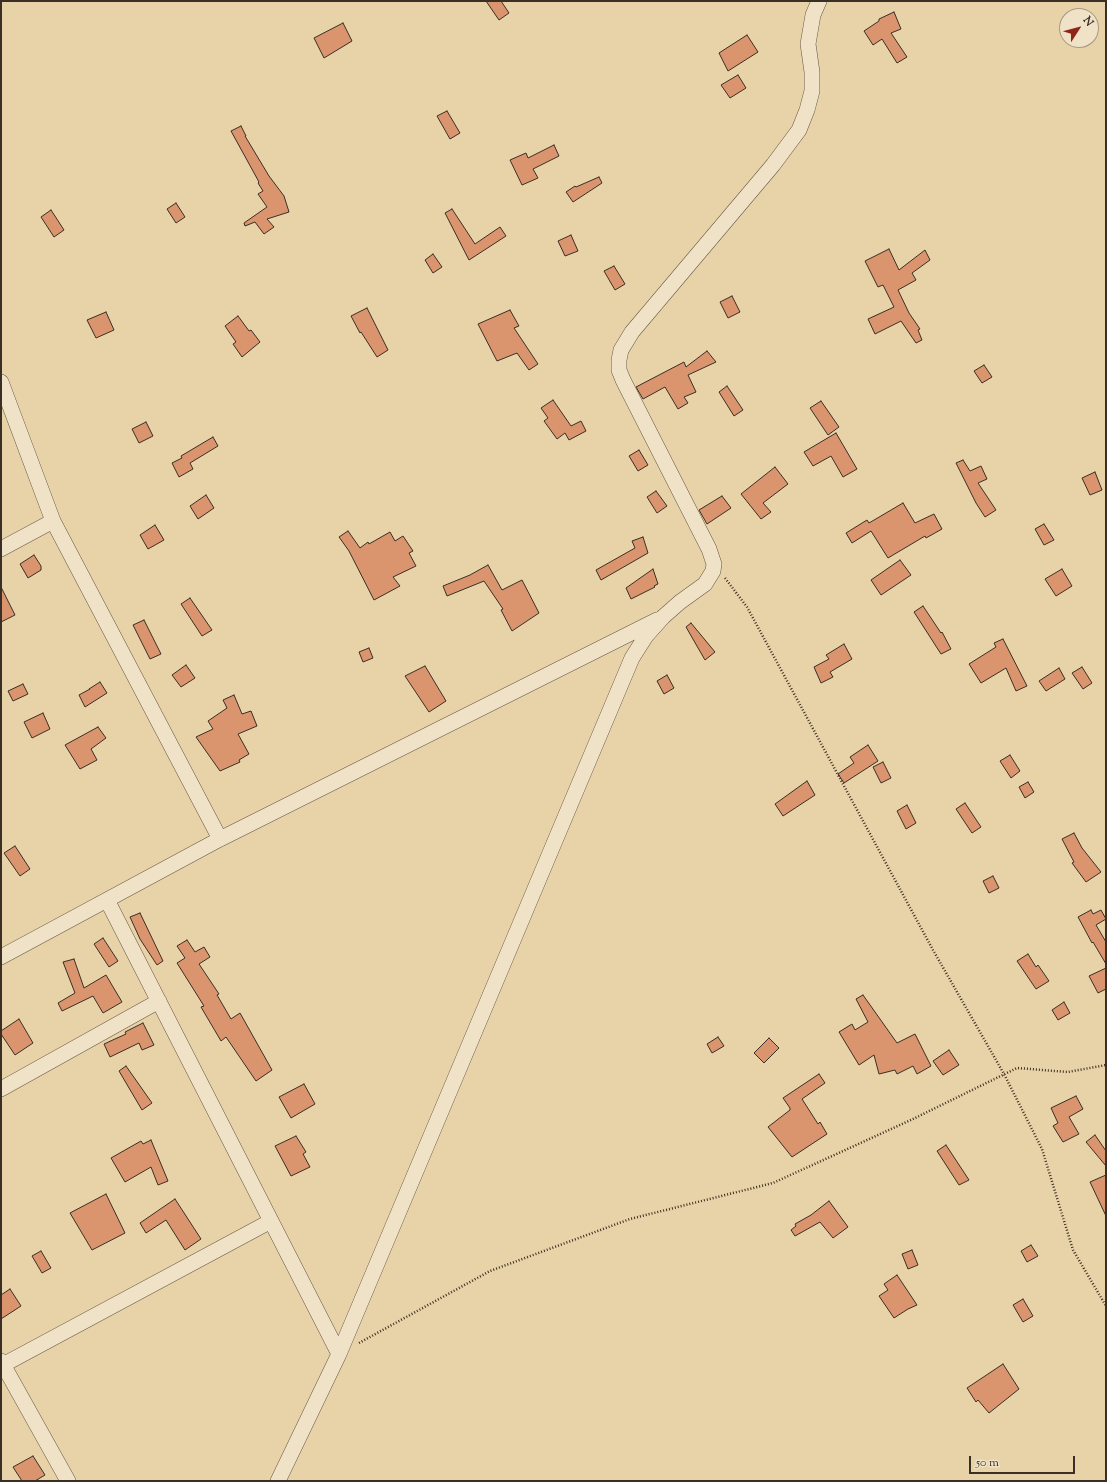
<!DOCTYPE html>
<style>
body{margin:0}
#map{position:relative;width:1107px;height:1482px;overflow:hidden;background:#e8d2a7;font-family:"Sorts Mill Goudy",serif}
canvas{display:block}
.frame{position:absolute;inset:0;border:2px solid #3a2e25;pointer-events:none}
.north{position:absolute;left:1059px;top:8px;width:40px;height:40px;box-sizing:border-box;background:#f0e2c6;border:1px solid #a79a86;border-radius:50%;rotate:54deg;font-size:11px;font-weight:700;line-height:16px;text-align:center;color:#3a2e25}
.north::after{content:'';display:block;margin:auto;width:14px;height:18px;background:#8f2418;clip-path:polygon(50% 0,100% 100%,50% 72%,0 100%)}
.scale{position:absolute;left:969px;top:1456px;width:106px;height:18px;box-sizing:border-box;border:2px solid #3a2e25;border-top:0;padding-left:5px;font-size:12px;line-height:14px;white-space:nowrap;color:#3a2e25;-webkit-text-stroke:3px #f0e2c6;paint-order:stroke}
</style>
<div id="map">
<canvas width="1107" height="1482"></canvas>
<div class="frame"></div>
<div class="north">N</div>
<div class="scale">50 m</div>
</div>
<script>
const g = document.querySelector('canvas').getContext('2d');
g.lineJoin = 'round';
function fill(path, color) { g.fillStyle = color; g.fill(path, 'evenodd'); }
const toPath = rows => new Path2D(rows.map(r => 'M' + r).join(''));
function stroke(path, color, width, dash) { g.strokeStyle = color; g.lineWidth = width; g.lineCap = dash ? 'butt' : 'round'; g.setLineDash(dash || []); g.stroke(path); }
const building = toPath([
 [486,1,501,1,509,13,499,20,486,1],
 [894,12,901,29,891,33,907,57,897,63,882,39,873,45,864,31,879,21,879,19,894,12],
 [343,23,352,41,324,58,314,38,343,23],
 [747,35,758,52,728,71,719,53,747,35],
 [738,75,746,88,730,98,721,85,738,75],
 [447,111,460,133,450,139,437,116,447,111],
 [241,126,246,136,245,136,269,176,284,196,289,212,267,219,274,227,264,234,255,222,245,226,244,223,267,207,258,194,263,191,258,183,259,182,231,131,241,126],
 [554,145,559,156,533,169,538,178,522,185,510,160,526,153,528,158,554,145],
 [599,177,602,183,573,202,566,192,575,186,576,187,599,177],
 [176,203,185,217,176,223,167,209,176,203],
 [452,209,475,244,500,227,506,236,469,260,445,213,452,209],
 [51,210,64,230,54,237,41,217,51,210],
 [571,235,578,251,565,256,558,241,571,235],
 [889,249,899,270,925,250,930,260,912,273,916,280,898,290,909,313,920,329,918,330,922,340,916,343,901,321,875,334,868,319,894,307,883,285,878,287,865,261,889,249],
 [433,254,442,267,433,273,425,260,433,254],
 [614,266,625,284,615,290,604,271,614,266],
 [732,296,740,312,728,318,720,302,732,296],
 [367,308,388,350,377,357,361,332,360,333,351,316,367,308],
 [510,310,519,326,514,328,538,364,529,370,517,353,497,361,478,324,510,310],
 [106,312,114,330,96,338,87,320,106,312],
 [238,316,249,331,251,330,260,342,242,357,233,344,236,342,225,326,238,316],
 [707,351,716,362,688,375,696,392,684,397,688,403,678,409,665,387,643,399,636,387,684,362,686,367,707,351],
 [984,365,992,377,982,383,974,371,984,365],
 [727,386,743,410,734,416,719,392,727,386],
 [553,400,571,426,581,421,586,431,569,440,565,433,557,439,544,421,548,418,541,408,553,400],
 [821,401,839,427,828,435,810,408,821,401],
 [146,422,153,436,139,443,132,429,146,422],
 [836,433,857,469,843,477,831,456,813,466,804,452,836,433],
 [213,437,218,446,190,463,193,469,179,477,172,463,182,458,181,456,213,437],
 [639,450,648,465,638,471,629,456,639,450],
 [963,460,970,471,981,466,987,479,978,483,996,510,985,517,976,503,956,463,963,460],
 [775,467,788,484,763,503,771,512,761,519,741,494,775,467],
 [1095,472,1102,490,1090,495,1082,478,1095,472],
 [656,491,667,506,657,513,647,497,656,491],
 [206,495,214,508,198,519,190,506,206,495],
 [722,496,731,508,707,524,699,510,722,496],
 [903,503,915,523,934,514,942,529,926,538,925,536,888,558,871,531,852,543,846,533,867,520,869,523,903,503],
 [1044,524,1054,540,1044,545,1035,529,1044,524],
 [155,525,164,540,148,549,140,535,155,525],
 [348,531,360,548,368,542,369,544,390,532,395,541,403,536,413,551,409,553,416,566,393,577,400,586,374,600,349,551,339,537,348,531],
 [643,537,648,553,601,580,596,570,635,548,632,541,643,537],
 [34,555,41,566,41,570,28,578,20,564,34,555],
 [900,560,911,575,881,595,871,580,900,560],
 [488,565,502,590,522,580,539,613,512,631,501,610,503,609,484,581,447,596,443,586,470,575,488,565],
 [653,569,658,584,654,586,655,587,631,599,626,588,653,569],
 [1062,569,1072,586,1056,596,1045,579,1062,569],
 [1,587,15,615,1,622,1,587],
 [190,598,212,630,202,636,181,604,190,598],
 [923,606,941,633,942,632,951,649,941,654,914,612,923,606],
 [144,620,161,654,150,659,133,625,144,620],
 [691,623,715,652,705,660,686,627,691,623],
 [1003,639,1027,686,1016,691,1006,668,981,683,969,664,996,647,994,643,1003,639],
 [844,644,852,659,830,672,833,677,821,683,814,667,829,659,826,655,844,644],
 [369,648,373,658,363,662,359,652,369,648],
 [186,665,195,678,181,687,172,675,186,665],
 [425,666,446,701,429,712,405,676,425,666],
 [1082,667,1092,683,1083,689,1072,673,1082,667],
 [1059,668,1065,679,1046,691,1039,681,1059,668],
 [667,675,674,688,664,694,657,681,667,675],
 [100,682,107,693,85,707,79,695,90,689,89,689,100,682],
 [23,684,28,694,13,701,8,691,23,684],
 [234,695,242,714,251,711,257,726,238,734,249,754,239,760,240,762,220,771,196,737,213,729,208,721,227,708,223,700,234,695],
 [43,713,50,729,32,738,24,722,43,713],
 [98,727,106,738,91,749,97,760,80,769,65,745,98,727],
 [868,745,878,761,844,783,838,774,854,763,850,757,868,745],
 [1010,755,1020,771,1011,778,1000,761,1010,755],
 [883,762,891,778,881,783,873,767,883,762],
 [807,781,815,795,783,816,775,804,807,781],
 [1028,782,1034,792,1025,798,1019,787,1028,782],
 [965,803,981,827,972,833,956,809,965,803],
 [907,805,916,823,906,829,897,811,907,805],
 [1074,833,1082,848,1101,872,1086,882,1072,863,1074,862,1062,839,1074,833],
 [15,846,30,869,20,876,4,853,15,846],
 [993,876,999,888,989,893,983,881,993,876],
 [1091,910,1093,914,1101,910,1106,919,1096,925,1106,942,1106,964,1093,942,1092,943,1078,917,1091,910],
 [140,913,163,961,157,965,140,939,130,917,140,913],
 [103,938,118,961,109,967,94,944,103,938],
 [187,940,195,952,204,947,210,957,199,964,219,994,217,995,231,1019,240,1013,272,1070,256,1081,226,1037,221,1041,201,1007,204,1006,177,963,185,958,177,946,187,940],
 [1028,954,1036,967,1038,965,1049,981,1036,989,1017,961,1028,954],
 [74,959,84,988,106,975,122,1002,103,1013,93,996,62,1011,58,1003,75,993,63,962,74,959],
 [1106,968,1106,989,1098,993,1089,976,1106,968],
 [863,995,897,1043,915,1034,931,1066,917,1074,913,1066,897,1074,895,1070,879,1074,874,1055,859,1065,839,1032,852,1024,855,1030,868,1022,856,999,863,995],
 [1064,1002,1070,1013,1058,1020,1052,1010,1064,1002],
 [19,1019,33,1043,15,1055,1,1034,1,1031,19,1019],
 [143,1023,154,1045,142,1050,139,1043,110,1057,104,1044,126,1034,125,1032,143,1023],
 [718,1037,724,1046,712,1053,707,1044,718,1037],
 [769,1038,779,1048,764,1063,754,1053,769,1038],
 [949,1050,959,1065,943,1075,933,1061,949,1050],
 [126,1066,152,1103,142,1110,119,1071,126,1066],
 [819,1074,825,1083,802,1099,818,1124,820,1122,827,1134,792,1157,768,1127,790,1110,790,1108,783,1098,819,1074],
 [304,1084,315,1104,291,1118,279,1097,304,1084],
 [1076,1096,1083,1109,1069,1117,1079,1134,1063,1142,1053,1126,1058,1123,1051,1108,1076,1096],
 [1095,1135,1106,1151,1106,1166,1086,1142,1095,1135],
 [296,1136,306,1152,303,1154,310,1167,291,1176,275,1146,296,1136],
 [151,1140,168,1181,158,1185,151,1167,125,1182,111,1158,141,1141,143,1144,151,1140],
 [946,1145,969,1180,959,1185,937,1151,946,1145],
 [1106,1175,1106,1216,1090,1182,1106,1175],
 [106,1194,125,1233,92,1250,70,1213,106,1194],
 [175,1199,201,1239,185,1250,166,1220,146,1233,140,1223,175,1199],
 [829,1201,848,1227,833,1238,820,1222,795,1236,791,1230,796,1226,795,1224,811,1215,829,1201],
 [1031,1245,1038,1256,1027,1262,1021,1251,1031,1245],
 [912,1250,918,1265,908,1269,902,1254,912,1250],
 [41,1251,51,1268,42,1273,32,1256,41,1251],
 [897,1275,917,1305,908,1309,894,1318,879,1296,888,1290,884,1284,897,1275],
 [10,1289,21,1306,1,1319,1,1295,10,1289],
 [1023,1299,1033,1316,1023,1322,1013,1305,1023,1299],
 [1003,1364,1019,1389,989,1413,978,1400,976,1402,967,1388,1003,1364],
 [33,1456,45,1475,35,1481,22,1481,13,1467,33,1456]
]);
const path = toPath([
 [725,578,747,607,933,950,1004,1074,1042,1149,1073,1250,1106,1306],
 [359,1343,490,1271,630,1219,773,1183,913,1119,1017,1068,1068,1072,1106,1065]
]);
const minor = toPath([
 [1,382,53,521,220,839],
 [1,549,53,521],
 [107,900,339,1354],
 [1,957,220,839,657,620],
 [1,1089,159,1001],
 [1,1361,68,1481],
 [1,1366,271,1221],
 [278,1481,339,1354,632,658,646,636,663,617,680,602,705,584,713,571,714,564,709,549,623,380,619,370,619,360,621,350,632,332,773,165,799,130,807,110,812,91,812,72,808,44,813,15,819,1]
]);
fill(building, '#da956f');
stroke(building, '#3a2e25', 1);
stroke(minor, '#665746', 16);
stroke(path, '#3a2e25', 2.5, [1, 2]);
stroke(minor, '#f0e2c6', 15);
</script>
